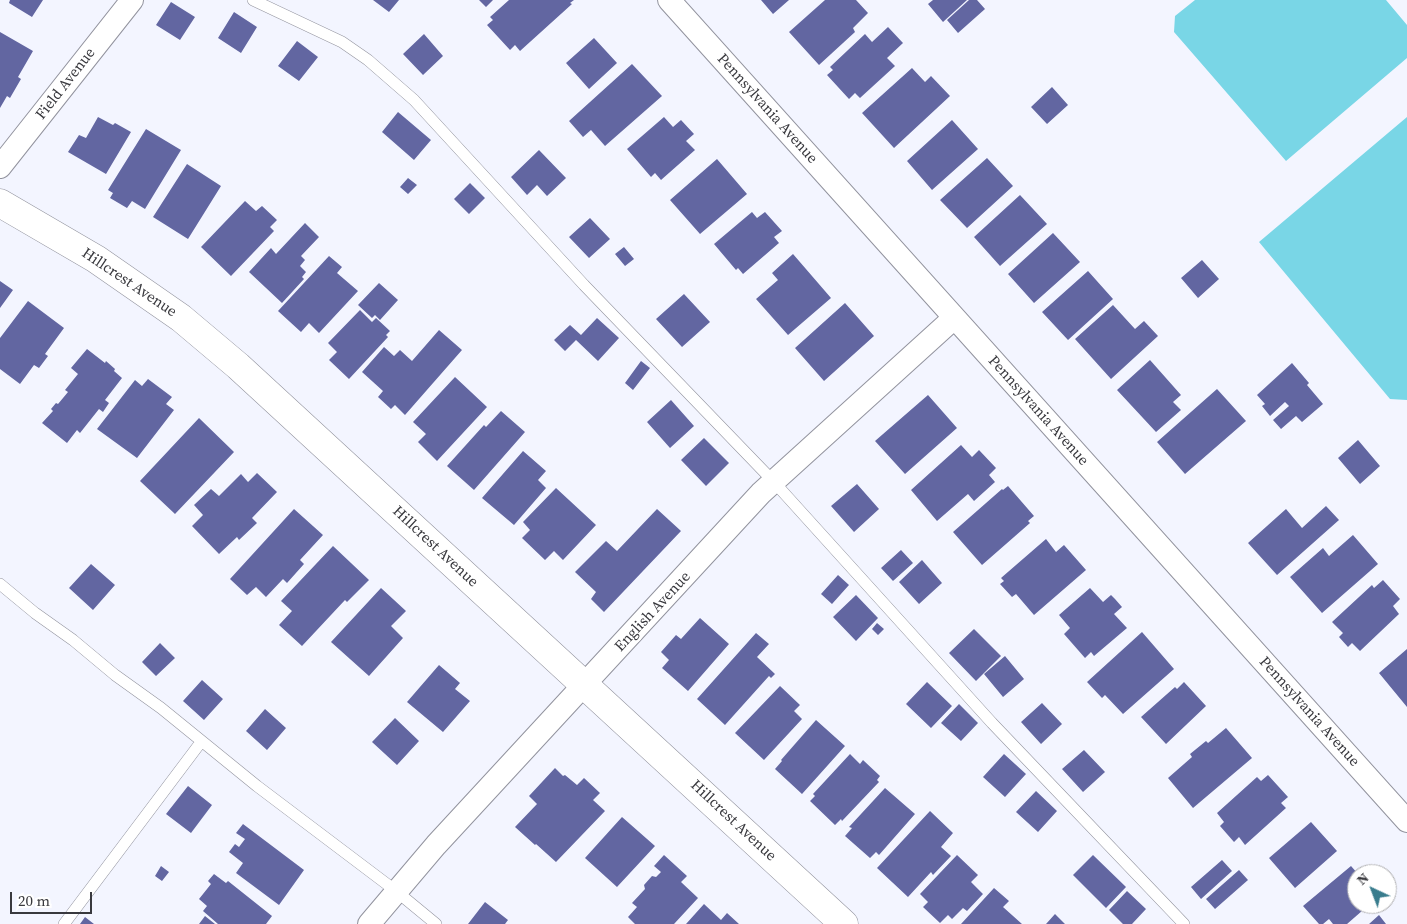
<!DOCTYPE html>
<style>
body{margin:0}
#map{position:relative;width:1407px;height:924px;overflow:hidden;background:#f3f5ff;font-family:"Source Serif 4",serif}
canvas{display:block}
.north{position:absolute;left:1347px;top:864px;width:50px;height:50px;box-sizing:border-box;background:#fff;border:1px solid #b0b0b2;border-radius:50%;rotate:317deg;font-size:14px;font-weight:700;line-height:20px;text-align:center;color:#39393e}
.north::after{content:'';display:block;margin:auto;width:18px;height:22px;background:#397c8d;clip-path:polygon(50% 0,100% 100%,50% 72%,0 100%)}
.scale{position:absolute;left:10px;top:892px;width:82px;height:22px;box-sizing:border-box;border:2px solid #39393e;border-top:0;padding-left:6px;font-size:15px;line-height:18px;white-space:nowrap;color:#39393e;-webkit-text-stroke:4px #fff;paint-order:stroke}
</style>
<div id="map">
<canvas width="1407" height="924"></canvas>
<div class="north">N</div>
<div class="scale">20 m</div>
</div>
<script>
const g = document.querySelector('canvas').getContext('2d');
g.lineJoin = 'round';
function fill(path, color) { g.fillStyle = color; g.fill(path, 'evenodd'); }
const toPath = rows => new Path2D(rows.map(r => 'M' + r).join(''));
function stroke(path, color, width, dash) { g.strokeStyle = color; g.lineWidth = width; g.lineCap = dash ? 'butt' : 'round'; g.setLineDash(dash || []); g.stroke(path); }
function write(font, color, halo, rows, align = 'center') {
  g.font = font + ' "Source Serif 4",serif'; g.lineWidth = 5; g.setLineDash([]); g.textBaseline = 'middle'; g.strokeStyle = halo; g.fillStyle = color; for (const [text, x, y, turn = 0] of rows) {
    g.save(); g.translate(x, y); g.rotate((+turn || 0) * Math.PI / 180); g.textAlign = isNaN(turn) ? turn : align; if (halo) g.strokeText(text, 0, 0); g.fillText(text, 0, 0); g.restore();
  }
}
const water = toPath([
 [1195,0,1386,0,1407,25,1407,58,1286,161,1174,32,1175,16],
 [1407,117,1407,400,1390,399,1259,242]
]);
const building = toPath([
 [10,0,43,0,32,17,9,3],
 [373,0,399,0,389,12],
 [479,0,493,0,486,7],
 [509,0,574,0,570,3,572,4,520,51,515,45,510,50,487,25,493,20,490,17],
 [761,0,789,0,773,14],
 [825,0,856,0,868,13,853,28,855,32,819,65,789,32],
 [933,0,967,0,943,22,928,4],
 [969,0,977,0,985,9,958,33,947,20],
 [171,2,195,17,180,40,156,25],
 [234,12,257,27,241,53,218,38],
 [888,27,903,43,887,58,895,66,860,98,855,93,849,99,827,75,833,70,830,67,865,34,872,42],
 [0,32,33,51,18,77,21,79,10,98,7,96,0,108],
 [424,34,443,56,423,75,403,54],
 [594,38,617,63,589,89,566,63],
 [297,41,318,57,299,81,278,66],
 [632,64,662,96,605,146,591,130,583,137,569,121],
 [912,68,925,82,931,76,950,96,894,148,862,113],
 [1052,87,1068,105,1047,124,1031,107],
 [398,112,431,140,414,160,382,132],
 [98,117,113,125,115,123,131,132,106,174,68,152,79,135,86,138],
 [664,117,673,127,681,120,694,134,686,141,695,150,661,180,655,173,651,177,627,149],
 [952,120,978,149,932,190,907,161],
 [146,129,181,150,145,209,132,201,127,208,110,198,113,193,108,190],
 [539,150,566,178,547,196,537,185,527,195,511,177],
 [987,158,1013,186,967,228,940,200],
 [717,159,747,194,700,234,670,200],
 [187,164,221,186,188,239,153,217],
 [408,178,417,185,408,194,400,187],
 [470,183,485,198,469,214,454,199],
 [1020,195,1047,224,1000,266,974,237],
 [245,201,256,211,262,206,277,220,270,227,274,231,231,276,201,247],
 [752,212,757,218,765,212,782,231,774,237,779,243,743,274,738,268,736,270,714,244],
 [590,218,610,239,589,258,569,237],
 [305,223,319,237,301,256,305,260,300,266,306,272,302,277,304,279,282,303,249,272,271,248,276,254],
 [1053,233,1080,262,1034,303,1008,274],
 [624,247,634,259,625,266,615,254],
 [793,254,831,298,788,335,756,299,778,280,772,273],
 [329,256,342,267,337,273,358,291,319,333,309,323,301,332,278,311],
 [1202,260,1219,279,1198,298,1181,278],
 [1088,271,1113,299,1068,340,1042,312],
 [0,281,13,290,0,308],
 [379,283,398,300,380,320,375,315,372,318,358,305],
 [684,294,710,322,682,347,656,319],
 [28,301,64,328,45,354,48,356,39,368,34,365,20,384,0,369,0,338],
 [845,303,874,336,824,381,795,348],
 [1113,305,1135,329,1144,321,1158,336,1111,379,1075,339],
 [360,310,372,322,376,318,390,331,386,335,388,337,349,379,329,360,337,352,328,343],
 [597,318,619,338,598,361,576,340,565,351,554,340,570,325,581,335],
 [439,330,462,350,405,415,395,405,391,409,378,397,383,391,362,372,384,347,394,356,400,350,412,361],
 [87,349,105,363,106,361,115,369,114,371,122,378,105,400,109,403,103,412,99,409,80,433,77,430,67,443,42,423,53,411,51,409,56,403,58,404,68,392,65,390,78,374,71,368],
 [1150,360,1181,395,1173,402,1181,410,1156,432,1117,390],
 [641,361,650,368,633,390,625,383],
 [1292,363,1309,383,1307,385,1323,404,1302,422,1296,416,1281,429,1273,420,1289,406,1285,402,1270,416,1262,406,1265,404,1257,395],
 [455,377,487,407,437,461,418,442,426,434,413,422],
 [148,379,172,397,166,404,174,410,137,458,97,429,135,380,142,386],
 [1217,389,1246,421,1185,474,1157,442],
 [928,395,957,428,905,474,875,441],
 [671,400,694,426,670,448,647,422],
 [501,411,525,432,474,490,447,466,484,425,486,427],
 [199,418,234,452,175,514,140,481],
 [704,438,729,463,706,486,681,460],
 [1358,440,1380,466,1360,484,1338,458],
 [961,445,972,457,979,450,996,468,989,475,995,482,974,501,968,494,937,521,911,490],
 [523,451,546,471,538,480,546,488,514,525,482,498],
 [257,473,277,492,252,518,257,523,239,540,237,537,219,554,192,526,203,515,194,505,211,489,219,496,241,474,248,482],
 [857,484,879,509,854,532,831,506],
 [1008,486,1034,516,1028,521,1030,523,982,565,953,532,1002,489,1003,490],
 [556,488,596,525,563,560,554,551,545,560,522,538,530,530,523,522],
 [1326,506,1339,520,1277,575,1248,543,1286,509,1302,528],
 [294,509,323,535,300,560,304,564,287,583,283,579,266,597,256,587,247,595,230,579],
 [657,509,681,531,604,612,591,599,596,592,575,572,606,541,617,551],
 [1353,535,1378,564,1322,613,1290,577,1323,548,1329,556],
 [1046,539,1056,552,1064,545,1086,570,1034,615,1016,594,1012,597,1000,584,1004,581,1001,578],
 [333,546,369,580,347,602,345,600,302,646,279,625,292,611,281,601],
 [901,550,913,563,893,581,881,568],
 [922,560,942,583,919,604,899,582],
 [91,564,115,585,93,610,69,588],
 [838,575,849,585,832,604,821,594],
 [1383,580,1400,599,1393,606,1399,614,1360,651,1352,643,1348,647,1339,637,1343,633,1332,622,1372,585,1374,588],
 [381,588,406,611,391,626,403,638,369,676,331,642],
 [1090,588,1103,602,1111,595,1115,599,1122,607,1114,614,1127,628,1094,656,1091,652,1085,658,1064,634,1070,628,1059,615],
 [856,595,878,618,856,641,833,617],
 [700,618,729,644,688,691,662,668,669,660,661,652,676,635,681,639],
 [877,623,884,629,878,635,872,629],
 [974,629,1001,656,976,681,949,653],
 [1142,632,1174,669,1123,714,1105,695,1102,698,1087,682],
 [756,633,769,644,757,657,775,674,771,678,769,676,725,725,697,699],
 [160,643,175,658,156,676,142,662],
 [1407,649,1407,707,1379,673],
 [1005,656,1024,679,1003,697,984,674],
 [439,665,460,683,455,689,470,701,443,732,407,702],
 [202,680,223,699,204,720,183,701],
 [927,682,952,706,931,728,906,704],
 [1184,682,1206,706,1166,744,1141,717,1175,687,1177,689],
 [780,686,800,705,794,711,802,719,764,760,735,733],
 [1042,703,1062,724,1041,744,1021,722],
 [959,704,978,723,961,741,941,723],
 [265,709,286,728,267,750,246,731],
 [395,718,419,741,397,765,372,742],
 [816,720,845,746,802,794,775,769,782,761,781,760],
 [1226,728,1252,758,1193,808,1168,778,1192,757,1190,754,1206,741,1208,743],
 [1084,750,1105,772,1083,792,1062,769],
 [850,754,860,764,863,760,880,776,877,780,879,782,842,821,841,819,835,825,810,801,815,796,813,794],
 [1004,754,1026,774,1005,797,983,777],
 [555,768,563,776,565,775,577,785,584,778,600,793,593,800,605,811,556,862,536,844,535,845,515,827,537,804,529,796],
 [1268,775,1288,797,1281,803,1286,808,1245,845,1239,837,1234,842,1220,826,1224,822,1217,813,1257,777,1261,781],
 [188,786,212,805,191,833,166,814],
 [885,788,915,814,879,855,876,852,870,858,845,836,852,828,849,827],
 [1036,791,1057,811,1038,832,1016,812],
 [930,811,953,833,941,847,951,856,933,875,931,872,908,897,877,868],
 [622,817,655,846,617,887,585,858],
 [1311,822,1337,851,1295,888,1269,858],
 [243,824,304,870,279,905,236,873,243,863,229,852,235,844,239,847,245,839,236,833],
 [664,855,687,876,681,882,698,898,674,924,635,924,628,917,637,907,632,903,645,889,644,885,652,876,656,877,661,872,654,866],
 [957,855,978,875,971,882,983,894,967,911,963,908,952,919,948,915,940,923,923,907,928,902,920,894],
 [1093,855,1126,887,1106,908,1073,875],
 [1222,860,1232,871,1201,899,1191,887],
 [161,866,169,872,162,881,155,876],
 [1351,866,1358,874,1357,904,1370,904,1347,924,1333,924,1329,919,1323,924,1319,924,1303,906],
 [1239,870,1248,880,1215,909,1206,899],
 [214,874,226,883,228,881,272,916,266,924,218,924,203,911,207,906,199,899,211,884,208,881],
 [994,888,1009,901,1003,907,1022,924,961,924],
 [1127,891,1146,909,1132,924,1123,924,1109,910],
 [485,902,508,920,505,924,468,924],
 [704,904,721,920,727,913,739,924,686,924],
 [1055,914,1065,924,1046,924],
 [1379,915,1386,924,1369,924],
 [205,916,215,924,199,924],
 [85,917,94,924,80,924]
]);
const lane = toPath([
 [253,0,342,42,368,60,414,100,584,285,774,482,992,723,1184,924],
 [0,584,35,613,73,640,115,675,161,708,257,786,396,891,436,924],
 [64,924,201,742]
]);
const street = toPath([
 [669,0,1407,821],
 [0,167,132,0],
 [369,924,436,845,761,493,954,318]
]);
const secondary = toPath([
 [0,203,96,259,181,318,238,366,844,924]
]);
const streetNames = [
 ["Field Avenue",66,84,-52],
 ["Pennsylvania Avenue",767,109,48],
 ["Hillcrest Avenue",129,283,34],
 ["Pennsylvania Avenue",1038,411,48],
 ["Hillcrest Avenue",435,547,43],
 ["English Avenue",653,612,-47],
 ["Pennsylvania Avenue",1309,712,48],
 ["Hillcrest Avenue",733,821,43]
];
fill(water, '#79d6e6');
fill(building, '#6266a1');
stroke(lane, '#92939e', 12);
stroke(street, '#92939e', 24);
stroke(secondary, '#92939e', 29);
stroke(lane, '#fff', 11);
stroke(street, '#fff', 22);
stroke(secondary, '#fff', 28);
write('15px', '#39393e', '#fff', streetNames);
</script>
